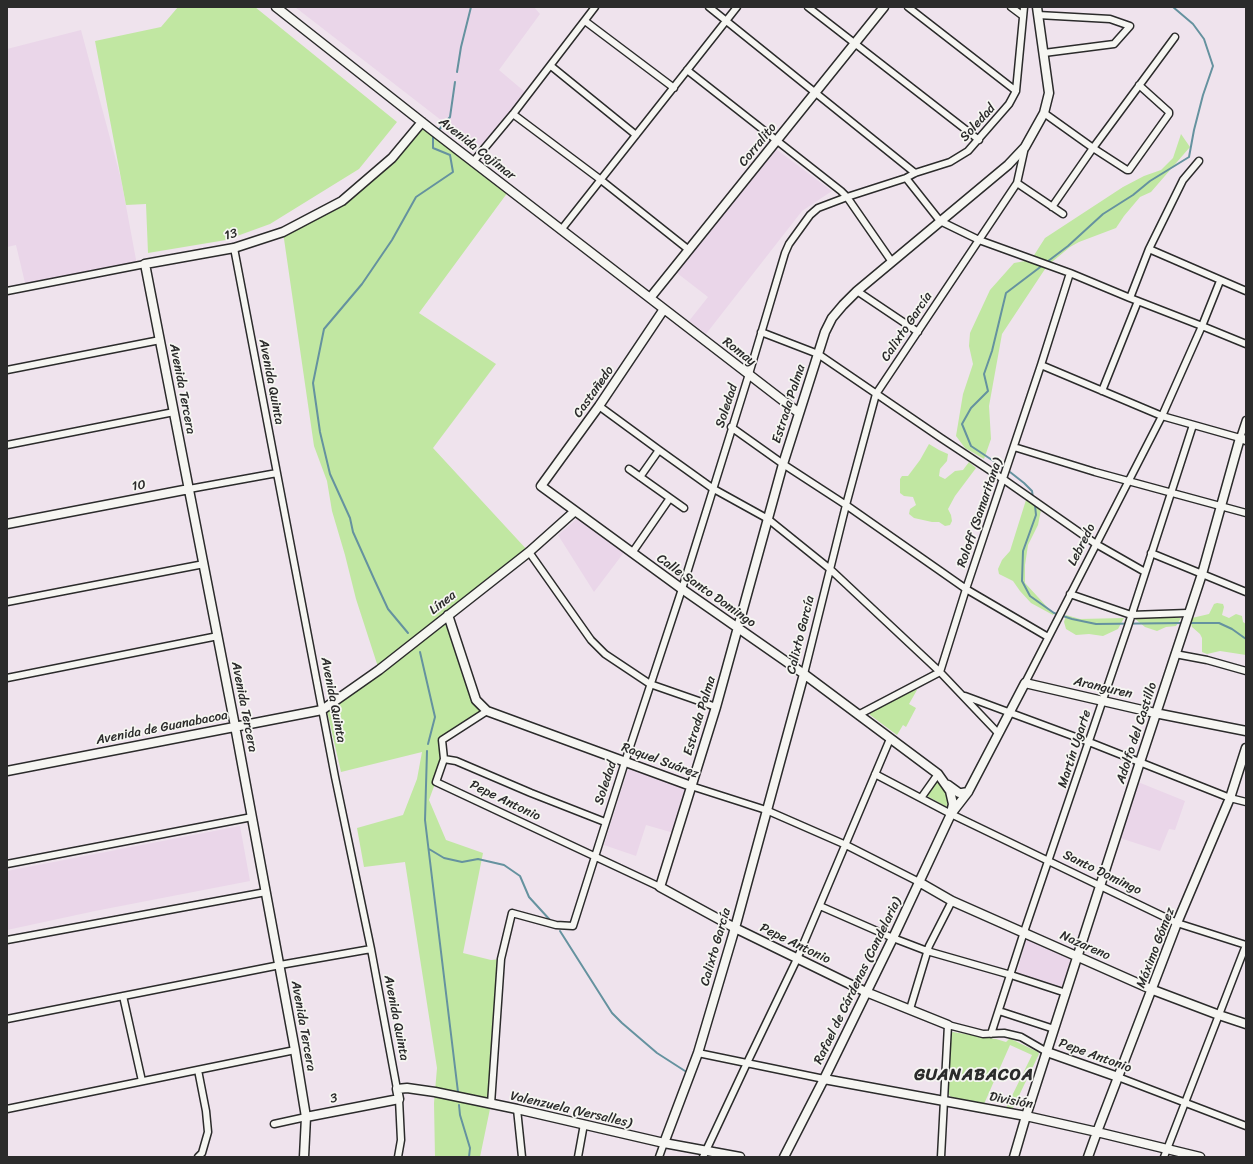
<!DOCTYPE html>
<meta charset="utf-8">
<style>
body{margin:0}
#map{position:relative;width:1253px;height:1164px;overflow:hidden;background:#efe3ed;font-family:Sriracha,sans-serif}
canvas{display:block}
.frame{position:absolute;inset:0;border:8px solid #2b2b2b;pointer-events:none}
</style>
<div id="map">
<canvas width="1253" height="1164"></canvas>
<div class="frame"></div>
</div>
<script>
const g = document.querySelector('canvas').getContext('2d');
g.lineJoin = 'round';
function fill(path, color) { g.fillStyle = color; g.fill(path, 'evenodd'); }
const toPath = rows => new Path2D(rows.map(r => 'M' + r).join(''));
function stroke(path, color, width, dash) { g.strokeStyle = color; g.lineWidth = width; g.lineCap = dash ? 'butt' : 'round'; g.setLineDash(dash || []); g.stroke(path); }
function write(font, color, halo, rows, align = 'center') {
  g.font = font + ' Sriracha,sans-serif'; g.lineWidth = 3.5; g.setLineDash([]); g.textBaseline = 'middle'; g.strokeStyle = halo; g.fillStyle = color; for (const [text, x, y, turn = 0] of rows) {
    g.save(); g.translate(x, y); g.rotate((+turn || 0) * Math.PI / 180); g.textAlign = isNaN(turn) ? turn : align; if (halo) g.strokeText(text, 0, 0); g.fillText(text, 0, 0); g.restore();
  }
}
const built = toPath([
 [295,7,534,7,540,14,499,70,525,92,483,146,468,141],
 [81,30,121,179,137,265,26,287,16,245,7,247,7,49],
 [776,149,832,191,802,211,706,334,689,321,708,297,677,273],
 [579,517,625,551,594,592,558,535],
 [628,768,686,787,674,833,646,825,636,856,604,845],
 [1138,782,1185,801,1175,830,1169,829,1160,851,1120,838],
 [240,826,250,881,95,911,7,930,7,871],
 [1026,939,1072,958,1063,987,1017,973]
]);
const green = toPath([
 [178,7,255,7,397,122,359,169,270,224,226,240,148,253,146,204,126,205,95,41,161,27],
 [421,127,508,192,419,313,496,364,433,448,529,552,448,615,473,701,487,711,443,740,444,759,429,800,446,840,483,853,463,953,491,960,501,959,491,1104,480,1157,435,1157,434,1103,437,1068,405,862,364,867,357,828,403,815,417,779,422,752,341,772,327,711,379,670,356,599,345,555,332,511,327,481,314,446,283,232,342,201],
 [1181,134,1190,147,1151,192,1140,197,1124,216,1116,228,1079,242,1070,247,1047,266,1002,334,989,406,991,439,984,459,965,448,956,436,963,394,973,364,969,346,970,333,990,290,1014,263,1031,260,1045,238,1123,187,1144,176,1161,170,1173,158],
 [929,444,939,450,948,454,947,461,940,469,939,476,945,479,955,471,963,470,969,462,976,468,955,496,948,509,951,515,952,521,950,525,945,526,939,522,932,522,914,518,909,514,910,509,916,505,913,497,904,496,900,493,900,479,902,476,908,476,920,460],
 [1026,500,1041,510,1038,525,1028,545,1025,565,1025,583,1049,609,1054,613,1053,615,1031,603,1020,591,1013,581,999,574,998,569,1002,560,1010,551],
 [1217,603,1223,604,1224,607,1222,615,1229,618,1236,614,1242,616,1243,622,1246,624,1246,655,1220,651,1207,654,1202,652,1202,638,1200,634,1192,627,1191,623,1192,618,1209,614,1214,604],
 [1066,615,1080,619,1124,618,1118,629,1103,636,1089,634,1076,635,1066,629,1064,622],
 [1134,618,1181,618,1176,626,1166,627,1157,631,1145,627],
 [915,690,917,690,909,704,916,708,906,727,903,725,897,735,870,715,870,712,871,711],
 [938,779,945,789,948,797,947,807,927,796],
 [953,1032,996,1039,1006,1042,1009,1039,1011,1039,1038,1052,1039,1054,1013,1108,1010,1109,1006,1108,1032,1055,1010,1045,984,1104,951,1097,946,1091,950,1033]
]);
const stream = toPath([
 [457,72,461,47,471,7],
 [437,132,450,117,455,82],
 [1004,468,971,446,962,424,971,408,988,391,984,374,992,351,1006,293,1068,246,1103,214,1133,195,1150,181,1189,157,1194,130,1203,95,1213,66,1204,39,1193,24,1173,7],
 [1010,472,1024,483,1032,491,1033,498],
 [1035,505,1036,515,1023,551,1022,581,1030,596,1054,613,1072,619,1096,624,1183,623],
 [1189,623,1219,623,1232,629,1246,639],
 [408,633,388,609,375,581,353,532,350,518,330,474,320,432,313,383,324,329,362,284,392,240,416,197,453,172,450,155,433,148,433,137,434,135],
 [420,652,435,717,428,744],
 [427,751,425,820,458,1092],
 [429,849,444,858,462,862,478,859,504,865,520,876,529,897,550,920],
 [560,931,612,1013,622,1023,657,1053,685,1071],
 [459,1105,460,1115,470,1148,469,1157]
]);
const street = toPath([
 [709,7,915,173],
 [808,7,979,140],
 [908,7,1016,91],
 [1011,7,1023,16],
 [1038,15,1110,19,1130,26,1114,44,1044,53],
 [585,21,674,88],
 [551,66,636,135],
 [687,70,841,191,847,197,892,262],
 [1044,113,1093,148,1127,170,1129,170,1169,114,1169,112,1139,85],
 [513,114,601,180,689,250],
 [473,162,513,114,595,7],
 [906,178,940,221,979,240,1070,273,1130,298,1202,326,1246,344],
 [1017,183,1063,214],
 [1052,207,1093,148,1175,37],
 [561,230,737,7],
 [234,248,335,777,371,949,397,1089],
 [1149,249,1246,291],
 [7,291,145,264],
 [857,291,918,332],
 [1130,298,1149,249,1183,180,1199,161],
 [761,332,818,354,941,438,1003,479,1096,544,1145,572],
 [1041,365,1162,416,1240,438,1246,420],
 [7,370,160,340],
 [1102,391,1138,301],
 [599,406,659,450,712,488,768,519,830,569,940,672,998,733],
 [731,427,783,464,846,505,966,589,1048,637],
 [7,445,174,412],
 [1014,447,1095,472,1246,513],
 [629,469,684,508],
 [640,477,659,450],
 [189,489,277,473],
 [529,552,591,640,605,654,650,684,716,707],
 [632,553,670,498],
 [1151,553,1246,592],
 [1070,594,1131,615,1188,613],
 [7,602,204,564],
 [1175,654,1207,660,1246,671],
 [804,674,846,505,876,394,1017,183,1025,147],
 [7,678,218,636],
 [1025,683,1162,416,1202,326,1220,281],
 [965,696,1089,742,1230,798,1246,802],
 [487,711,442,740,444,759,436,782,660,887],
 [858,715,940,672,966,589,1041,365,1070,273],
 [444,759,456,761,531,793,605,822],
 [875,774,951,814,1177,923,1246,945],
 [691,786,766,810,846,845,919,882],
 [921,798,938,774],
 [7,864,252,817],
 [820,906,893,938,927,951,1011,975,1066,993],
 [7,940,266,892],
 [123,996,142,1081],
 [910,1009,929,946,952,901],
 [999,1011,1054,1029],
 [7,1019,280,965,371,949],
 [991,1034,1024,932,1128,626,1193,425],
 [698,1053,824,1079],
 [198,1070,206,1111,208,1132,202,1153,198,1157],
 [1118,1077,1246,1126],
 [491,1104,501,959,512,913,556,925,573,926,625,762,682,589,749,374,785,253,789,244,810,215,818,208,847,197,906,178,915,173,950,162,968,151,1009,104,1016,91,1024,7],
 [7,1109,295,1050],
 [517,1109,522,1157],
 [274,1124,306,1117],
 [398,1157,401,1140,399,1099],
 [578,1157,584,1124],
 [659,1157,664,1143],
 [703,1157,747,1063,797,959,890,739],
 [941,1157,948,1025,983,1034,1004,1033,1021,1037,1047,1052],
 [1164,1157,1246,945]
]);
const secondary = toPath([
 [276,7,432,130,799,413],
 [650,298,884,7],
 [664,309,599,406,541,486,682,589,804,674,938,774,950,791,953,804,951,813],
 [7,524,189,489],
 [448,615,476,700,487,711,691,786],
 [7,771,322,710,379,670,529,552,575,511],
 [948,785,959,793,962,793,968,792],
 [919,882,952,901,1153,990,1219,1015,1246,1024],
 [948,1025,866,992,735,928,660,887,716,707,783,464,825,332,832,318,843,305,857,291,1008,165,1025,147,1044,113,1049,93,1037,7],
 [1047,1052,1118,1077],
 [824,1079,1026,1116,1097,1132,1200,1157],
 [306,1117,399,1099,397,1089,407,1088,435,1092,517,1109,664,1143,740,1157],
 [664,1143,698,1053,735,928,804,674],
 [304,1157,306,1117,295,1050,235,726,145,264,234,248,283,232,342,201,392,158,422,122],
 [784,1157,824,1079,893,938,951,814,968,792,1025,683,1155,713,1246,731],
 [1014,1157,1026,1116,1140,762,1202,574,1240,438,1246,440],
 [1088,1157,1097,1132,1177,923,1230,798,1246,748]
]);
const streetNames = [
 ["Soledad",978,123,-48],
 ["Corralito",758,145,-51],
 ["Avenida Cojímar",477,149,38],
 ["13",231,235,-14],
 ["Calixto García",907,327,-56],
 ["Romay",739,352,38],
 ["Avenida Quinta",271,382,79],
 ["Avenida Tercera",182,389,79],
 ["Castañedo",594,392,-55],
 ["Estrada Palma",789,404,-72],
 ["Soledad",727,406,-72],
 ["10",139,486,-11],
 ["Roloff (Samaritana)",980,513,-71],
 ["Lebredo",1082,545,-63],
 ["Calle Santo Domingo",706,591,35],
 ["Línea",443,603,-38],
 ["Calixto García",801,635,-76],
 ["Aranguren",1103,688,13],
 ["Avenida Quinta",333,700,79],
 ["Avenida Tercera",244,707,79],
 ["Estrada Palma",700,716,-73],
 ["Avenida de Guanabacoa",162,728,-11],
 ["Adolfo del Castillo",1137,733,-72],
 ["Martín Ugarte",1075,749,-72],
 ["Raquel Suárez",660,761,20],
 ["Soledad",606,783,-72],
 ["Pepe Antonio",505,801,26],
 ["Santo Domingo",1102,873,26],
 ["Pepe Antonio",795,944,26],
 ["Nazareno",1085,946,24],
 ["Calixto García",716,947,-74],
 ["Máximo Gómez",1156,948,-69],
 ["Rafael de Cárdenas (Candelaria)",858,981,-64],
 ["Avenida Quinta",396,1018,79],
 ["Avenida Tercera",303,1026,80],
 ["Pepe Antonio",1095,1056,20],
 ["3",334,1099,-11],
 ["División",1011,1101,11],
 ["Valenzuela (Versalles)",571,1110,13]
];
const districtNames = [
 ["GUANABACOA",974,1076]
];
fill(built, '#ead6e9');
fill(green, '#c1e7a2');
stroke(stream, '#65929f', 2);
stroke(street, '#2b2b2b', 9);
stroke(secondary, '#2b2b2b', 11);
stroke(street, '#f6f6f2', 6);
stroke(secondary, '#f6f6f2', 8);
write('13px', '#2b2b2b', '#f6f6f2', streetNames);
g.letterSpacing = '1px';
write('bold 17px', '#2b2b2b', '#f6f6f2', districtNames);
g.letterSpacing = '0px';
</script>
